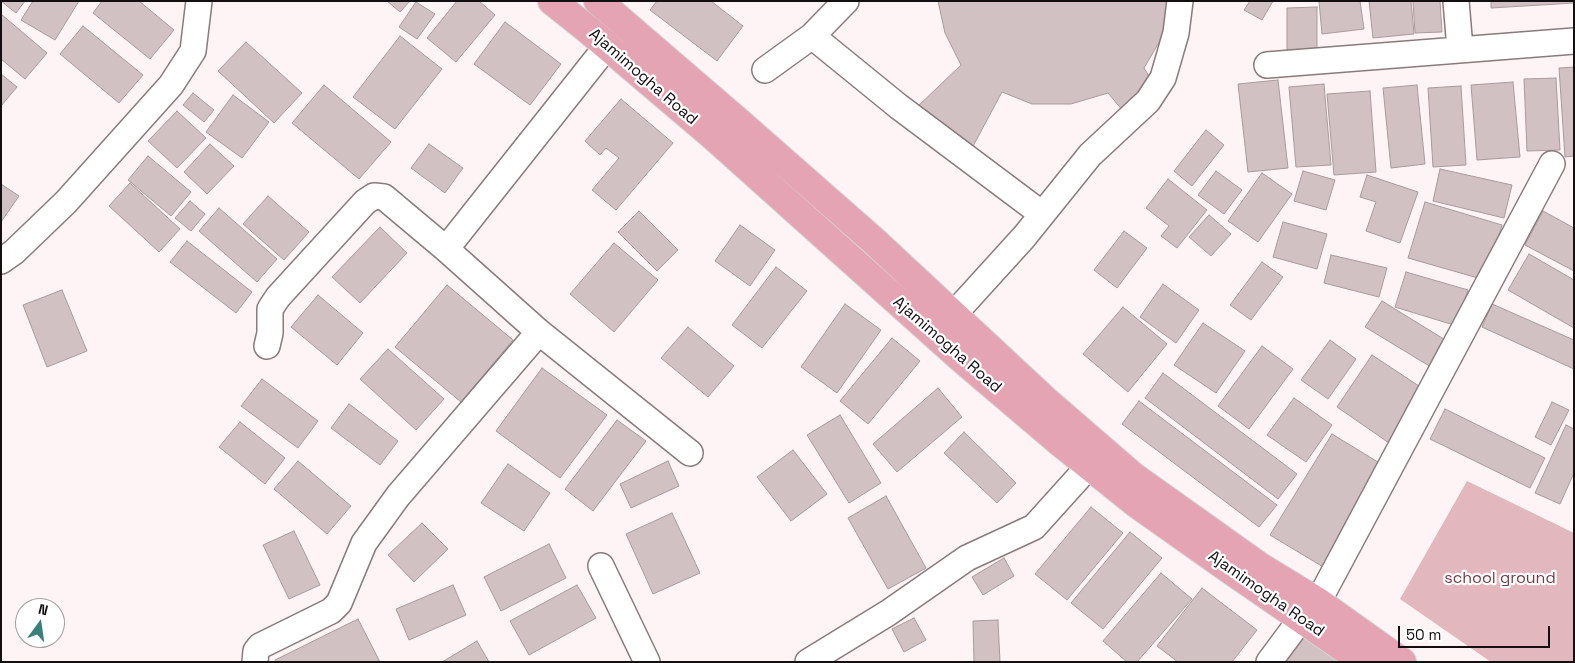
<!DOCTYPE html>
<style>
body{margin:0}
#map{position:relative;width:1575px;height:663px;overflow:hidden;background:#fef4f5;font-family:"Space Grotesk",sans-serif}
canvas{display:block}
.frame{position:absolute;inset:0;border:2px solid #130e0f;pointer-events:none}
.north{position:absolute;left:15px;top:598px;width:50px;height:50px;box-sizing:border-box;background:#fff;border:1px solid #a19f9f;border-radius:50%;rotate:14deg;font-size:14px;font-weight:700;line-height:20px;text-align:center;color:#130e0f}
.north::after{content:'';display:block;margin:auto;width:18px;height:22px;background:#39807a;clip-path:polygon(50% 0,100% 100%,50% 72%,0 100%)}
.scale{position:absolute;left:1398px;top:626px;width:152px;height:22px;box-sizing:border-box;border:2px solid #130e0f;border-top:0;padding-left:6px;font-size:15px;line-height:18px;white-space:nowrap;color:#130e0f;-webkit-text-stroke:4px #fff;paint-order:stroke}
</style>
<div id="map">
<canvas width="1575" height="663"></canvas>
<div class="frame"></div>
<div class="north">N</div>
<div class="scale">50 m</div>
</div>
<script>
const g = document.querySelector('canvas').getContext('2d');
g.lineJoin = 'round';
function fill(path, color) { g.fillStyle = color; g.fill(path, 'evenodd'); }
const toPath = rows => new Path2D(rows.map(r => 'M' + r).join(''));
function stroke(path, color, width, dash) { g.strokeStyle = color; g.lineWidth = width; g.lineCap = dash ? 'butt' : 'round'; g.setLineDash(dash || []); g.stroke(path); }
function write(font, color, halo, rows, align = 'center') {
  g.font = font + ' "Space Grotesk",sans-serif'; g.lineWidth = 4.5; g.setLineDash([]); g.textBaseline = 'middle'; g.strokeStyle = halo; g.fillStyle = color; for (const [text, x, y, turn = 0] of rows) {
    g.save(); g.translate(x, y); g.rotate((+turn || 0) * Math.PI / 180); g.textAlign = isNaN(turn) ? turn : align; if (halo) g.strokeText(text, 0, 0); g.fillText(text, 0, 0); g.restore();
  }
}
const green = toPath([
 [1467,481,1574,533,1574,662,1491,662,1400,599]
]);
const building = toPath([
 [1,1,25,1,16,13,1,1],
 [33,1,79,1,55,40,21,20,33,1],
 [102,1,139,1,174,30,150,59,93,13,102,1],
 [387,1,410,1,400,12,387,1],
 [457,1,479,1,495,15,456,62,427,38,457,1],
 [657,1,711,1,743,26,717,61,650,10,657,1],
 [938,1,1172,1,1161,39,1144,68,1155,86,1123,111,1108,93,1071,104,1032,104,1002,92,971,150,917,107,961,65,945,33,938,1],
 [1250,1,1273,1,1262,20,1244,10,1250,1],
 [1319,1,1360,1,1364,29,1322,34,1319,1],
 [1369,1,1411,1,1414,34,1373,38,1369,1],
 [1413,1,1440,1,1442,32,1415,33,1413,1],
 [1491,1,1574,1,1574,3,1491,8,1491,1],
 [416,2,435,14,417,39,399,27,416,2],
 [1317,7,1317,51,1287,51,1287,8,1317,7],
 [1,14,47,53,25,79,1,59,1,14],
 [505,22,561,64,530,105,474,64,505,22],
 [83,26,143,75,119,103,60,54,83,26],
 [400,36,442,69,395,129,353,97,400,36],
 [246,42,302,93,274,123,218,71,246,42],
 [1574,67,1574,156,1565,157,1559,68,1574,67],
 [1,74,17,87,1,106,1,74],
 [1556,78,1560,150,1527,151,1524,79,1556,78],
 [1278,80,1288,168,1248,172,1238,84,1278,80],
 [1513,82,1520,157,1477,160,1471,85,1513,82],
 [1324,84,1331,165,1296,167,1289,87,1324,84],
 [324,85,391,142,359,179,292,123,324,85],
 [1417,85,1425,164,1391,168,1383,88,1417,85],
 [1461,86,1466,165,1433,167,1428,88,1461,86],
 [1370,91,1376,172,1334,175,1327,94,1370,91],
 [193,93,214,110,204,122,183,105,193,93],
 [233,95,269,122,242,158,206,132,233,95],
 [621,99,673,143,616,210,592,190,619,158,606,148,600,155,585,141,621,99],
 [177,111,206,138,177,168,148,141,177,111],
 [1206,130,1224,145,1192,186,1174,171,1206,130],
 [210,144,234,166,207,194,184,172,210,144],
 [429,144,463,168,445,193,411,168,429,144],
 [148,156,191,192,171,216,128,180,148,156],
 [1440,169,1512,185,1504,218,1433,201,1440,169],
 [1216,171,1242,190,1224,214,1198,195,1216,171],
 [1303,171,1335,180,1326,210,1294,201,1303,171],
 [1262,173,1292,194,1258,242,1228,221,1262,173],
 [1367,175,1418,192,1400,243,1366,231,1376,202,1360,197,1367,175],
 [1168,179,1207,210,1177,248,1161,236,1169,226,1146,208,1168,179],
 [130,183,180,229,159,252,109,206,130,183],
 [1,184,19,196,1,222,1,184],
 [268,196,309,232,284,260,243,224,268,196],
 [190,201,205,214,191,231,175,218,190,201],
 [1425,202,1502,225,1485,280,1408,258,1425,202],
 [219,208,277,259,257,282,199,231,219,208],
 [639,211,678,250,657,271,618,232,639,211],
 [1543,211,1574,228,1574,271,1525,245,1543,211],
 [1209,215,1231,234,1211,256,1189,237,1209,215],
 [1283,222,1327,234,1317,269,1273,257,1283,222],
 [740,225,775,250,750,286,715,261,740,225],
 [380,227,407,253,360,303,332,277,380,227],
 [1124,231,1147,248,1117,288,1094,270,1124,231],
 [187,241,252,292,236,313,170,262,187,241],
 [614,243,658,280,614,332,570,294,614,243],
 [1529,254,1574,280,1574,328,1508,290,1529,254],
 [1331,255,1387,268,1379,297,1324,283,1331,255],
 [1262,262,1283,277,1251,320,1230,305,1262,262],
 [776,267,807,291,762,348,732,325,776,267],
 [1406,272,1468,290,1457,326,1395,307,1406,272],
 [1163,284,1199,310,1176,343,1140,317,1163,284],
 [447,285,513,340,461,402,395,347,447,285],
 [62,290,87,351,47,367,23,305,62,290],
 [318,295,363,333,337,365,291,327,318,295],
 [1382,301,1447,341,1431,367,1365,327,1382,301],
 [845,304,881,330,837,393,801,367,845,304],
 [1492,304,1574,340,1574,369,1482,327,1492,304],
 [1123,307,1167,344,1128,392,1083,354,1123,307],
 [1203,323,1245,351,1216,393,1174,365,1203,323],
 [688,327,734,366,708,397,661,358,688,327],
 [892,338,920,361,868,424,840,401,892,338],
 [1330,340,1356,359,1328,399,1301,380,1330,340],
 [1262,346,1293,369,1249,429,1218,406,1262,346],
 [388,349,444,399,416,430,360,379,388,349],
 [1372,355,1428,392,1392,445,1337,407,1372,355],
 [542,368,607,415,560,478,496,431,542,368],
 [1163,373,1297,474,1278,499,1145,398,1163,373],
 [262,379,318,421,298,448,241,406,262,379],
 [938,388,962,417,897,472,873,444,938,388],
 [1294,398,1332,425,1306,462,1267,435,1294,398],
 [1139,401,1277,505,1259,527,1122,424,1139,401],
 [1552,402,1569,410,1551,445,1535,437,1552,402],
 [349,404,398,441,380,465,331,428,349,404],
 [1445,409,1545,458,1530,488,1430,439,1445,409],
 [840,415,881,483,849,503,807,435,840,415],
 [617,420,646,441,593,511,565,489,617,420],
 [240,422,285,458,265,484,219,447,240,422],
 [1566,425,1574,429,1574,473,1560,504,1535,493,1566,425],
 [964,432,1016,483,997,503,944,453,964,432],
 [1332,434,1386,467,1325,568,1270,535,1332,434],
 [793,450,827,494,791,521,757,477,793,450],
 [298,461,351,506,327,534,274,489,298,461],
 [668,461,679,486,631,508,620,484,668,461],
 [508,464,550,493,524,531,481,503,508,464],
 [886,496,926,568,888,589,848,518,886,496],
 [1091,507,1123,533,1067,600,1035,574,1091,507],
 [672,513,700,573,653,594,626,534,672,513],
 [422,523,448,549,414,582,388,555,422,523],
 [294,531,320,585,289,599,263,545,294,531],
 [1130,532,1162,558,1103,629,1071,603,1130,532],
 [549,544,566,578,501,611,484,577,549,544],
 [1004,558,1014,576,983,595,972,577,1004,558],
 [1161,573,1192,599,1137,662,1127,662,1103,641,1161,573],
 [453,585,466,615,409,640,396,609,453,585],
 [577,585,596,618,529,655,510,621,577,585],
 [1202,588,1257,630,1232,662,1178,662,1157,646,1202,588],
 [914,618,926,640,904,652,892,629,914,618],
 [358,619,380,662,276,662,275,660,358,619],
 [998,620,1000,662,974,662,973,621,998,620],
 [1307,633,1351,662,1284,662,1307,633],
 [477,641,489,662,442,662,477,641]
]);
const minor = toPath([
 [1456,1,1460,49],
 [812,36,898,106,1042,214],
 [1267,65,1574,41],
 [765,70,812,36,846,1],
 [446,249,607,46],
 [1,261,14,252,66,202,171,85,193,51,199,1],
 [954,314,1024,237,1090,155,1148,101,1163,78,1176,33,1180,1],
 [267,346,270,333,270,309,278,297,365,202,374,196,384,197,446,249,539,332,690,453],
 [601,566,647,662],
 [255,662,256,651,260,646,331,611,339,603,364,543,398,496,539,332],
 [808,662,888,613,967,558,1034,527,1089,466],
 [1269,662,1301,619,1318,602,1552,164]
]);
const major = toPath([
 [552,1,586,28,712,135,962,359,1062,444,1137,504,1229,569,1364,662],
 [598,1,741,124,874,241,1045,400,1134,477,1259,566,1318,602,1402,662]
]);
const streetNames = [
 ["Ajamimogha Road",643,77,41],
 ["Ajamimogha Road",947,345,41],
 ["Ajamimogha Road",1266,594,35]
];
const parkNames = [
 ["school ground",1500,579]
];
fill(green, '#e2b7be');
fill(building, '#d1c1c3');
stroke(building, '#a99a9c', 1);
stroke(minor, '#897b7d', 28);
stroke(major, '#d5d4d4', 30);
stroke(minor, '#fff', 25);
stroke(major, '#e5a4b3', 28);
write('16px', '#130e0f', '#fff', streetNames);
write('16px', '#733946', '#fff', parkNames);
</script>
